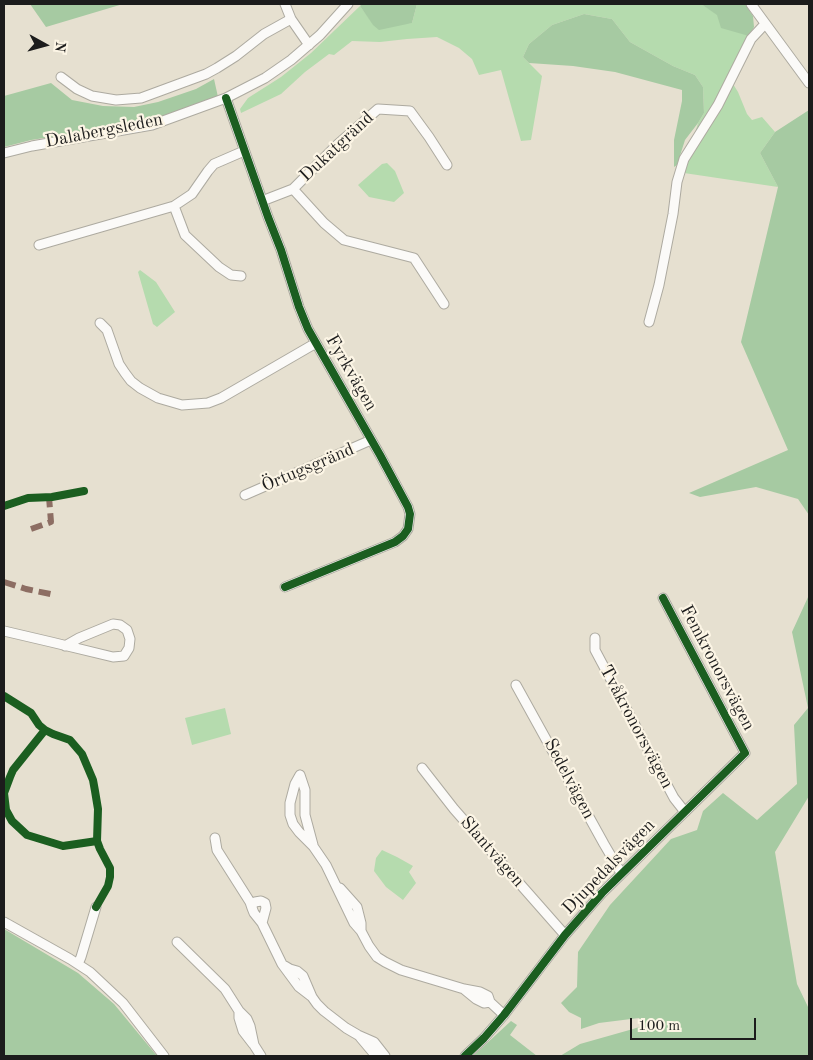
<!DOCTYPE html>
<meta charset="utf-8">
<style>
body{margin:0}
#map{position:relative;width:813px;height:1060px;overflow:hidden;background:#e6e0d0;font-family:"Old Standard TT",serif}
canvas{display:block}
.frame{position:absolute;inset:0;border:5px solid #1c1c1c;pointer-events:none}
.north{position:absolute;left:20px;top:20px;width:50px;height:50px;-webkit-text-stroke:4px #fcf5e5;paint-order:stroke;rotate:97deg;font-size:14px;font-weight:700;line-height:20px;text-align:center;color:#1c1c1c}
.north::after{content:'';display:block;margin:auto;width:18px;height:22px;background:#1c1c1c;clip-path:polygon(50% 0,100% 100%,50% 72%,0 100%)}
.scale{position:absolute;left:630px;top:1018px;width:126px;height:22px;box-sizing:border-box;border:2px solid #1c1c1c;border-top:0;padding-left:6px;font-size:15px;line-height:18px;white-space:nowrap;color:#1c1c1c;-webkit-text-stroke:4px #fcf5e5;paint-order:stroke}
</style>
<div id="map">
<canvas width="813" height="1060"></canvas>
<div class="frame"></div>
<div class="north">N</div>
<div class="scale">100 m</div>
</div>
<script>
const g = document.querySelector('canvas').getContext('2d');
g.lineJoin = 'round';
function fill(path, color) { g.fillStyle = color; g.fill(path, 'evenodd'); }
const toPath = rows => new Path2D(rows.map(r => 'M' + r).join(''));
function stroke(path, color, width, dash) { g.strokeStyle = color; g.lineWidth = width; g.lineCap = dash ? 'butt' : 'round'; g.setLineDash(dash || []); g.stroke(path); }
function write(font, color, halo, rows, align = 'center') {
  g.font = font + ' "Old Standard TT",serif'; g.lineWidth = 4.5; g.setLineDash([]); g.textBaseline = 'middle'; g.strokeStyle = halo; g.fillStyle = color; for (const [text, x, y, turn = 0] of rows) {
    g.save(); g.translate(x, y); g.rotate((+turn || 0) * Math.PI / 180); g.textAlign = isNaN(turn) ? turn : align; if (halo) g.strokeText(text, 0, 0); g.fillText(text, 0, 0); g.restore();
  }
}
const green = toPath([
 [417,4,701,4,756,38,733,84,738,92,747,114,752,120,762,117,775,132,760,153,778,187,684,173,698,123,704,113,703,87,695,75,673,66,630,42,612,19,584,14,552,25,529,44,523,57,542,76,531,140,521,141,501,70,479,75,472,59,459,48,437,37,407,39,380,42,352,41,334,55,329,54,305,72,281,94,241,113,240,109,248,98,281,77,311,53,360,6,374,25,412,23],
 [387,163,395,171,404,193,394,202,369,197,358,185,382,164],
 [140,270,156,282,175,312,157,327,153,324,138,272],
 [225,708,231,734,192,745,185,718],
 [382,850,397,857,413,866,409,872,416,883,403,900,386,887,374,871,376,858]
]);
const forest = toPath([
 [30,4,123,4,46,27],
 [362,4,417,4,412,23,379,30,373,25,360,6],
 [701,4,745,4,753,16,754,27,749,36,721,28,717,15],
 [584,14,612,19,630,42,673,66,695,75,703,87,704,113,698,123,685,140,677,165,674,167,674,140,682,101,682,90,615,72,573,66,529,63,523,57,529,44,552,25],
 [214,79,218,97,148,122,31,140,4,147,4,96,51,83,72,100,103,106,134,107,158,102,196,89],
 [809,110,809,515,798,499,756,487,700,497,689,493,788,450,741,342,778,187,760,153,775,132],
 [809,595,809,796,775,852,797,984,809,1009,809,1056,560,1056,580,1044,633,1029,645,1025,639,1018,599,1023,581,1029,581,1018,569,1012,561,1003,577,987,578,952,610,905,671,839,697,830,703,811,723,793,757,820,797,784,794,725,808,708,792,632],
 [4,929,78,973,114,1004,157,1056,4,1056],
 [511,1021,517,1025,510,1035,537,1056,473,1056]
]);
const minor = toPath([
 [285,4,291,19,309,45],
 [751,4,809,83],
 [61,77,77,89,92,96,116,100,141,98,206,74,217,68,236,56,264,34,291,19],
 [226,98,268,217,281,250,299,307,308,329,380,455,408,507,410,514,408,529,403,536,395,542,285,587],
 [4,153,32,146,152,125,226,98,265,78,291,60,320,35,348,4],
 [293,189,324,223,344,240,414,258,444,304],
 [262,201,293,189,337,145,378,109,410,111,429,137,447,165],
 [174,206,185,235,219,267,231,275,241,276],
 [39,245,174,206,192,194,208,171,214,164,244,151],
 [649,322,659,285,673,214,677,182,684,159,718,105,751,39,765,24],
 [100,323,107,330,119,364,125,373,131,381,140,388,158,398,182,405,208,403,221,398,316,343],
 [245,495,371,440],
 [4,631,51,642,113,657,124,656,129,648,130,639,127,630,120,625,113,624,79,638,65,646],
 [595,638,595,650,674,798,685,812],
 [516,685,604,844,621,873],
 [422,768,454,809,565,935],
 [300,775,295,784,290,803,290,815,293,824,299,832,313,846,326,865,354,923,361,931,369,946,377,957,385,962,401,970,464,989,480,992,488,996,490,1002,504,1015],
 [300,775,305,790,305,815,313,845],
 [215,838,217,850,250,902,252,908],
 [340,888,357,907,361,923,361,931],
 [4,922,70,959,90,972,123,1003,164,1056],
 [262,923,266,908,265,903,261,901,255,902,253,904,252,908,254,913,262,923,282,964,299,987,312,997],
 [177,942,225,989,239,1011,247,1019,250,1026,254,1045,261,1056],
 [78,964,81,957,96,907],
 [285,966,290,969,297,971,303,976,312,997,317,1004,324,1011,346,1028,358,1035,374,1042,385,1056],
 [465,990,476,999,484,1003,490,1002],
 [239,1011,239,1018,243,1031,253,1044],
 [360,1037,376,1056],
 [465,1056,484,1038,504,1015,565,935,602,893,745,753,663,598]
]);
const quiet = toPath([
 [31,529,51,522,49,497],
 [4,582,26,589,55,595]
]);
const cycleway = toPath([
 [226,98,268,217,281,250,299,307,308,329,380,455,408,507,410,514,408,529,403,536,395,542,285,587],
 [4,506,28,498,52,497,84,491],
 [4,696,31,713,39,725,45,730,53,734,70,740,82,754,93,780,95,791,98,809,97,841],
 [45,730,13,770,10,777,4,793,6,810,12,821,27,835,63,846,97,841,100,849,110,868,110,877,108,886,96,907],
 [465,1056,484,1038,504,1015,565,935,602,893,745,753,663,598]
]);
const streetNames = [
 ["Dalabergsleden",104,131,-11],
 ["Dukatgränd",337,147,-43],
 ["Fyrkvägen",351,373,60],
 ["Örtugsgränd",308,468,-23],
 ["Femkronorsvägen",717,668,62],
 ["Tvåkronorsvägen",636,727,62],
 ["Sedelvägen",569,779,62],
 ["Slantvägen",492,852,49],
 ["Djupedalsvägen",609,867,-46]
];
fill(green, '#b5dbae');
fill(forest, '#a6caa2');
stroke(minor, '#adaaa0', 11);
stroke(minor, '#fbfaf8', 9);
stroke(quiet, '#8d6e63', 6, [12, 6]);
stroke(cycleway, '#1b5e20', 8);
write('18px', '#1c1c1c', '#fcf5e5', streetNames);
</script>
